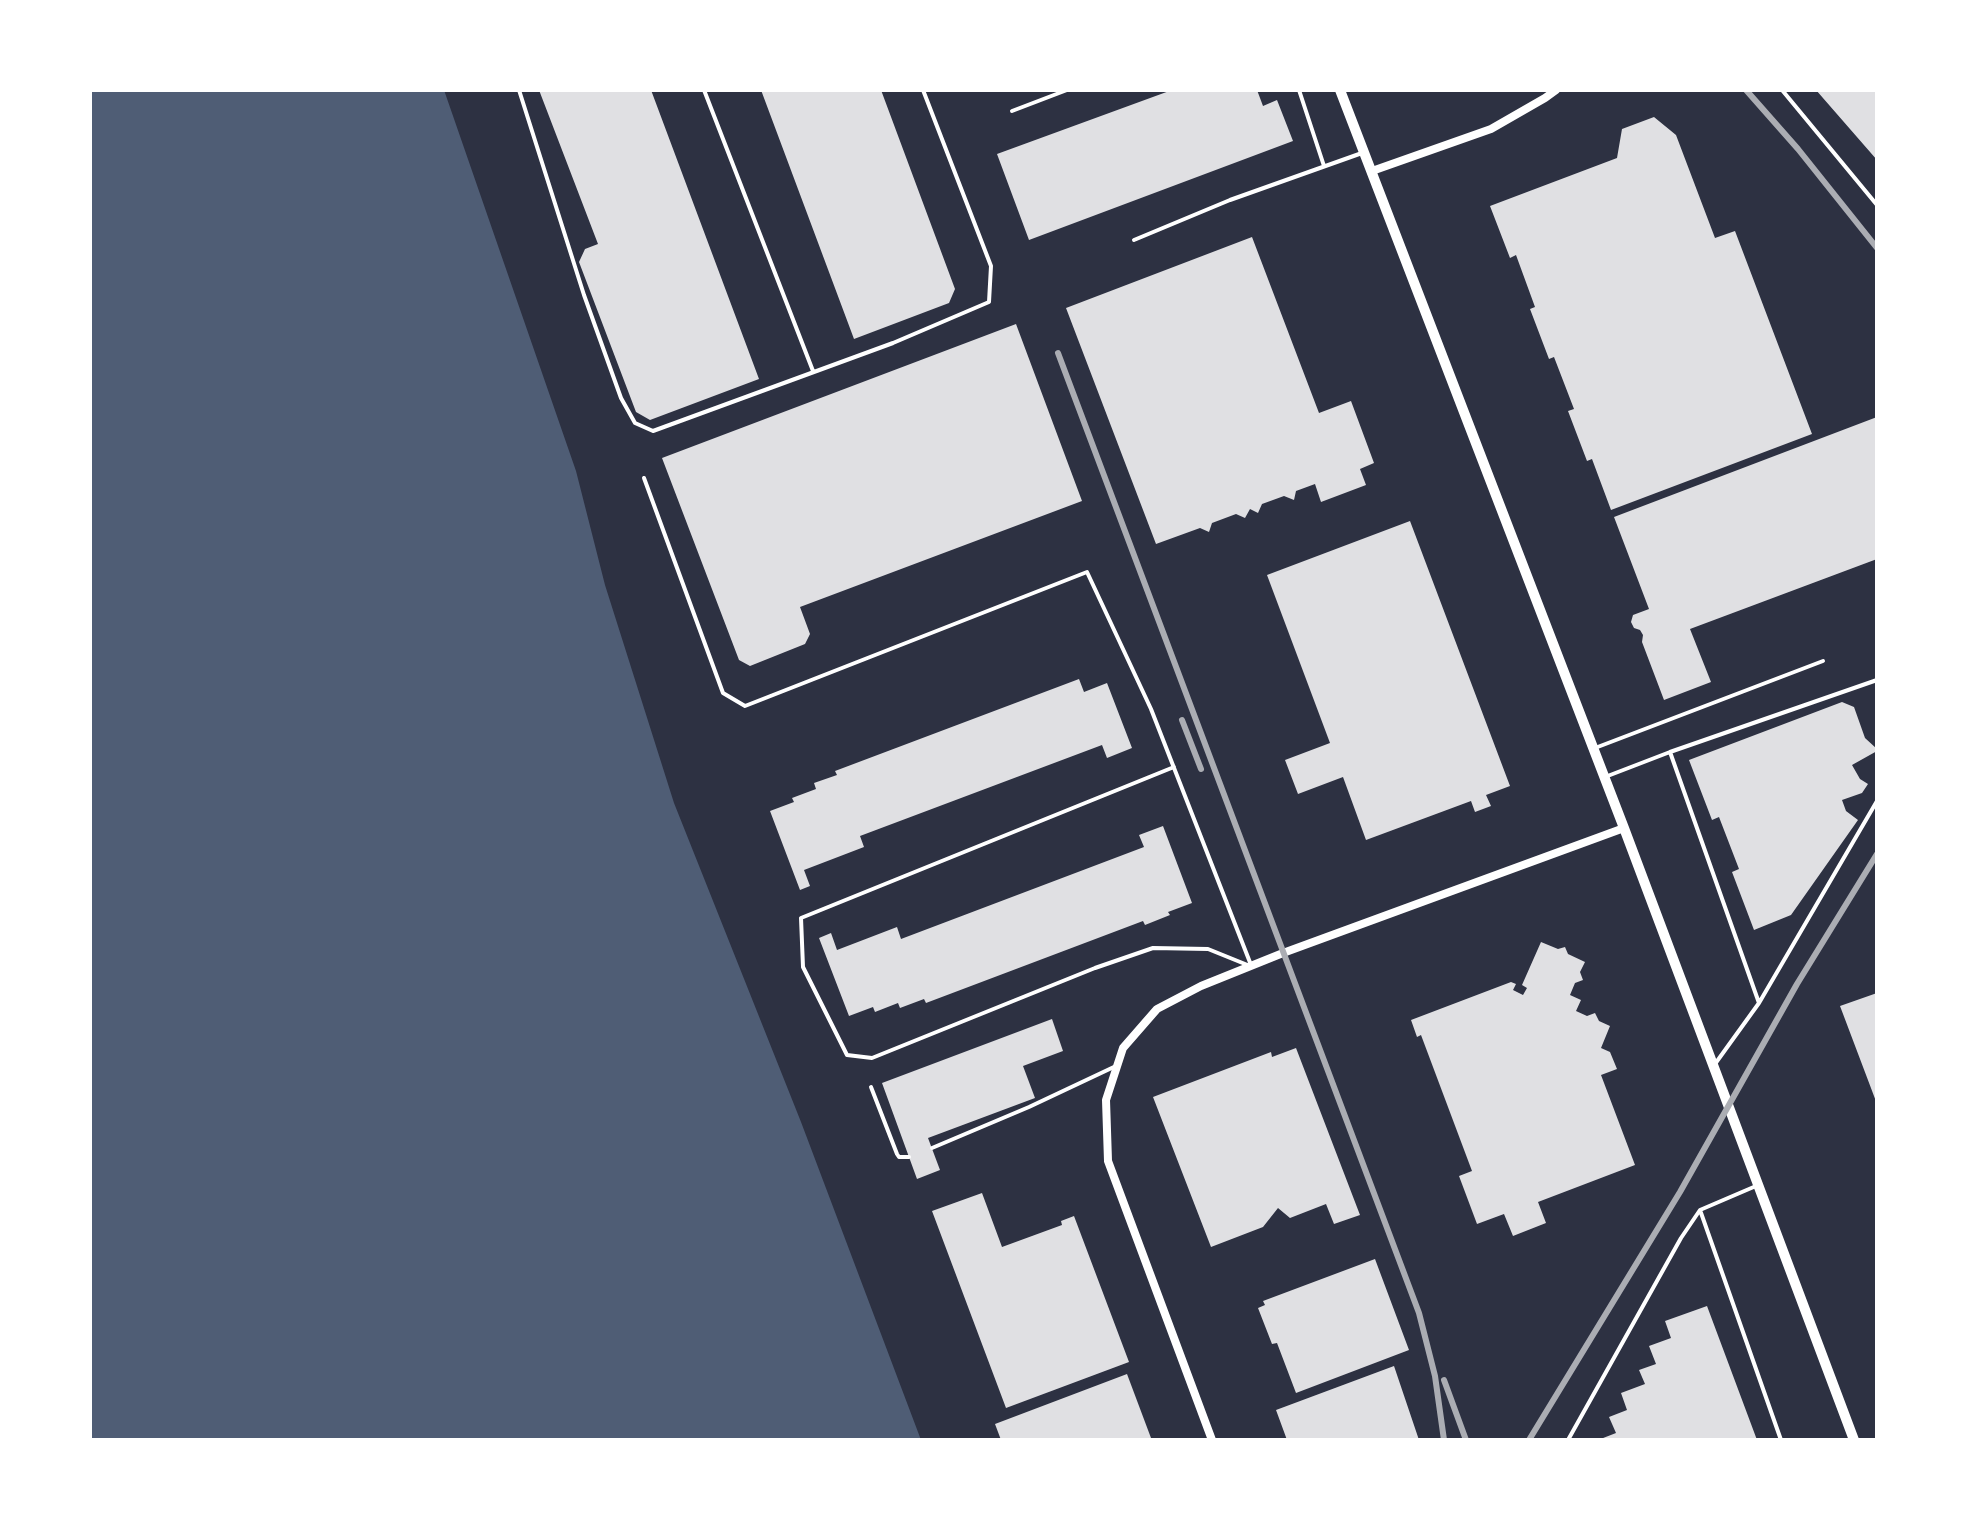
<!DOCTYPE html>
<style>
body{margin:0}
#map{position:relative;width:1967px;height:1530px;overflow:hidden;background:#2d3142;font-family:"Roboto Condensed",sans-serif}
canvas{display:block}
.frame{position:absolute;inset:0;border:92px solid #fff;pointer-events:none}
</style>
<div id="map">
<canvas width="1967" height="1530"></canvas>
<div class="frame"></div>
</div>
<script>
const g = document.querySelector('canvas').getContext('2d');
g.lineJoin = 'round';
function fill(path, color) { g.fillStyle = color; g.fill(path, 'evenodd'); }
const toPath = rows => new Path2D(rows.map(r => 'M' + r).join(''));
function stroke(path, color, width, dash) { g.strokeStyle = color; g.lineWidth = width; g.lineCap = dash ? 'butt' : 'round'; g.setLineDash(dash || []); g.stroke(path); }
const water = toPath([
 [90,90,444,90,576,471,605,585,674,803,801,1122,921,1440,90,1440]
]);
const building = toPath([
 [539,90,651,90,759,379,650,420,636,412,579,262,585,249,598,244],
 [761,90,881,90,955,289,949,303,854,339],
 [1172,90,1257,90,1263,106,1277,100,1293,141,1029,240,997,154],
 [1816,90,1877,90,1877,160],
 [1654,117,1676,135,1715,238,1735,231,1812,434,1611,510,1592,459,1587,461,1568,411,1574,409,1554,357,1549,359,1530,309,1535,307,1516,255,1510,258,1490,206,1617,158,1622,129],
 [1252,237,1319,413,1351,401,1374,463,1360,469,1366,485,1321,502,1315,484,1296,491,1294,500,1284,496,1262,504,1258,513,1250,509,1245,518,1236,514,1212,523,1209,532,1200,528,1156,544,1066,308],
 [1016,324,1082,501,800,607,810,634,805,644,750,666,739,660,662,458],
 [1877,417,1877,559,1690,629,1711,682,1664,700,1642,642,1643,635,1640,630,1634,628,1631,622,1633,615,1649,609,1614,517],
 [1410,521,1510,786,1486,795,1491,806,1475,812,1471,801,1366,840,1343,777,1298,794,1285,760,1330,743,1267,575],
 [1079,679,1084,692,1107,683,1132,748,1107,758,1102,745,860,836,864,847,804,870,810,886,800,890,770,811,794,802,792,798,816,789,814,783,837,775,835,771],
 [1842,702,1854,707,1865,738,1877,749,1877,751,1852,765,1860,779,1868,784,1862,793,1842,800,1846,811,1858,820,1791,915,1754,930,1732,872,1739,869,1719,817,1712,820,1689,760],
 [1163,826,1192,903,1168,912,1170,915,1145,925,1143,921,926,1003,924,999,900,1008,898,1003,875,1012,873,1007,849,1016,819,938,831,933,837,950,897,927,901,939,1144,847,1139,835],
 [1541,942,1558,949,1565,947,1568,954,1585,962,1580,972,1583,980,1575,983,1570,995,1581,1000,1576,1011,1587,1016,1595,1013,1599,1021,1610,1026,1601,1048,1610,1052,1617,1069,1601,1075,1635,1165,1538,1202,1546,1223,1513,1236,1504,1214,1477,1224,1459,1176,1472,1171,1421,1035,1417,1037,1411,1020,1511,982,1516,984,1513,990,1523,995,1527,988,1522,985],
 [1877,993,1877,1104,1840,1006],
 [1052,1019,1063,1051,1023,1066,1035,1098,928,1138,940,1170,917,1179,882,1083],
 [1296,1048,1360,1215,1334,1224,1326,1204,1290,1218,1278,1208,1263,1227,1211,1247,1153,1097,1271,1052,1272,1057],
 [982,1193,1002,1247,1062,1225,1061,1221,1074,1216,1129,1362,1006,1408,932,1211],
 [1375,1259,1409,1350,1296,1393,1277,1343,1272,1344,1258,1308,1265,1305,1263,1301],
 [1707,1306,1757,1440,1598,1440,1616,1433,1609,1417,1627,1410,1621,1393,1645,1384,1639,1370,1656,1364,1649,1346,1671,1338,1665,1321],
 [1394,1366,1419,1440,1287,1440,1276,1410],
 [1127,1374,1151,1438,1146,1440,1001,1440,995,1424]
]);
const service = toPath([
 [519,90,584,295,621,398,635,423,653,431,893,343,989,302,991,266,923,90],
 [704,90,813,371],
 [1299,90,1324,166],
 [1782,90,1877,205],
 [1012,111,1067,90],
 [1134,240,1230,200,1362,153],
 [644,478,723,693,745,706,1087,572,1151,709,1251,965],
 [1595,748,1823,661],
 [1670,752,1877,680],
 [1174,767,801,918,803,967,847,1055,872,1058,1095,968,1153,948,1208,949,1250,966],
 [1605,777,1670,752,1759,1003,1715,1064],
 [1759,1003,1877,801],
 [871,1087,897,1154,899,1157,909,1157],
 [932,1148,1029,1107,1116,1066],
 [1756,1186,1700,1210,1781,1440],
 [1568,1440,1681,1238,1700,1210]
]);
const minor = toPath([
 [1372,171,1491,129,1545,98,1556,90],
 [1212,1440,1108,1161,1106,1100,1123,1048,1157,1009,1201,986,1283,953,1624,828]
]);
const tertiary = toPath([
 [1340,90,1624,828,1854,1440]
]);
const rail = toPath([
 [1746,90,1798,149,1877,248],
 [1058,353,1419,1313,1435,1376,1444,1440],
 [1182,720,1201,769],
 [1444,1380,1466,1440],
 [1529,1440,1680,1192,1797,984,1877,854]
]);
fill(water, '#4f5d75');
fill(building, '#e0e0e3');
stroke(service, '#fff', 4);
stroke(minor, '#fff', 8);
stroke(tertiary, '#fff', 10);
stroke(rail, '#abadb3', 6);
</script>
